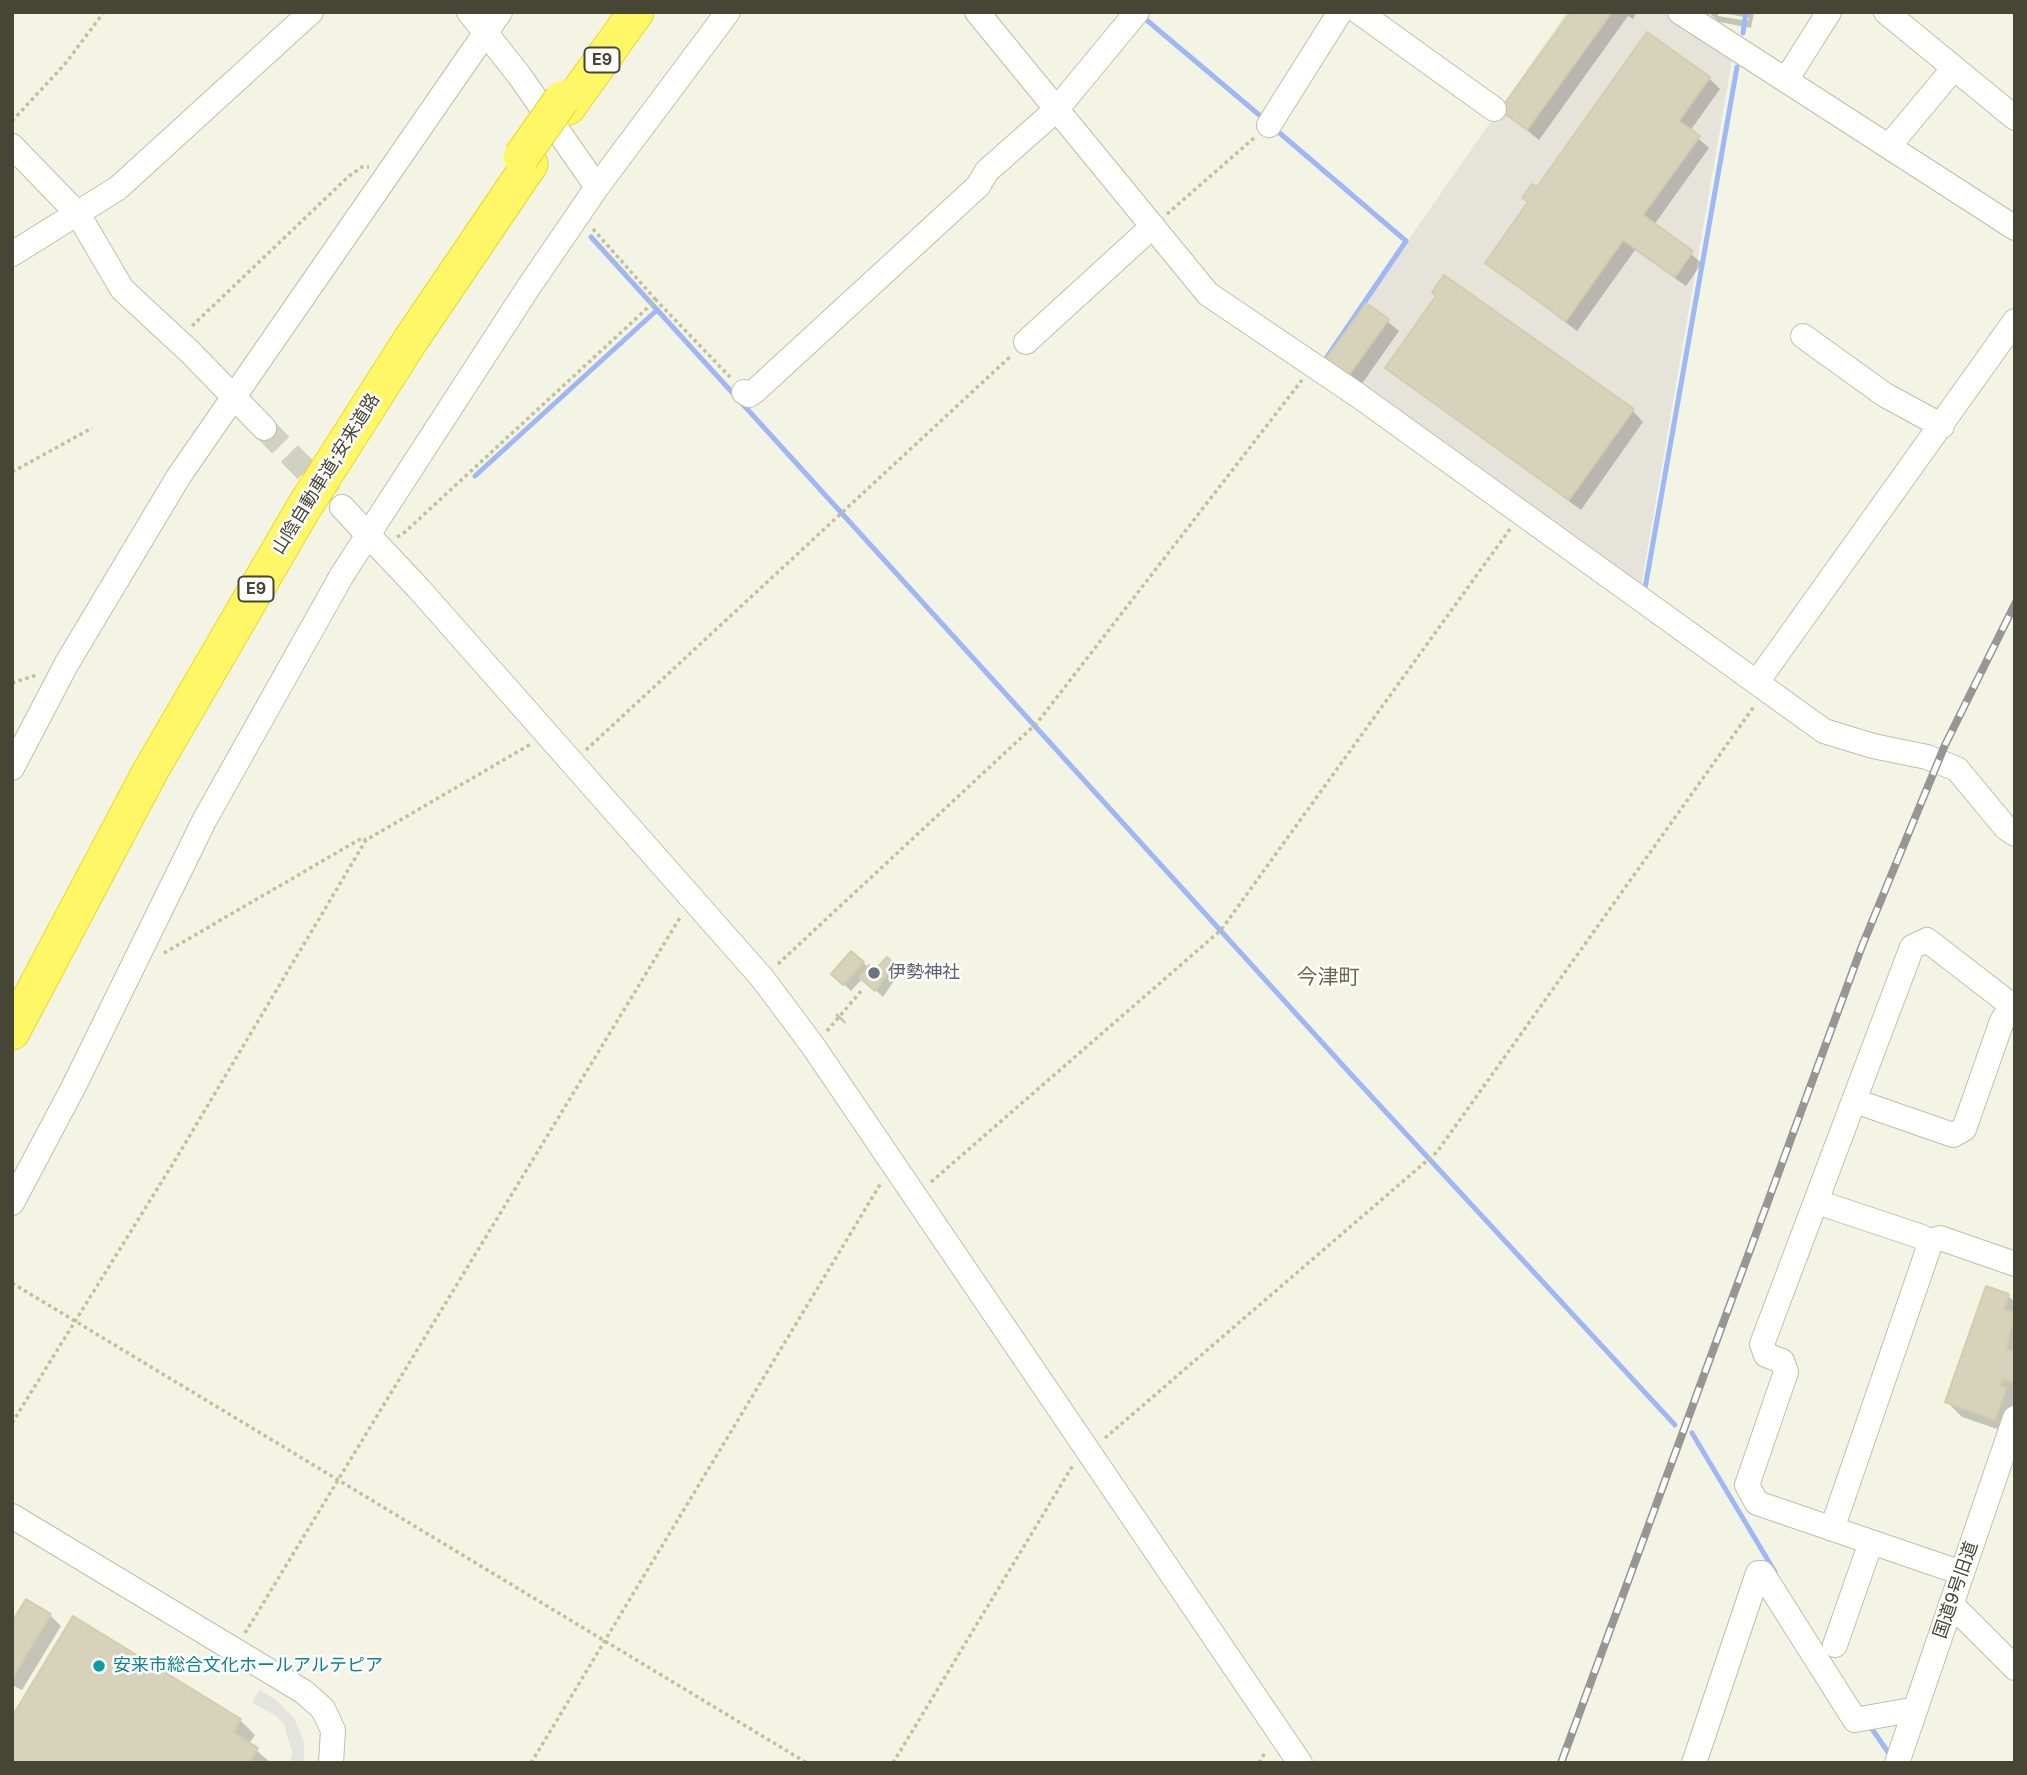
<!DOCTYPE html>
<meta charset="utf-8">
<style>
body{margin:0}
#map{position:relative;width:2027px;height:1775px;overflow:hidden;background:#f4f4e5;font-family:Inter,sans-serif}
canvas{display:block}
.frame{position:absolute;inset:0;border:14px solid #474534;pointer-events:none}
</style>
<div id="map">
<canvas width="2027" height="1775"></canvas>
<div class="frame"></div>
</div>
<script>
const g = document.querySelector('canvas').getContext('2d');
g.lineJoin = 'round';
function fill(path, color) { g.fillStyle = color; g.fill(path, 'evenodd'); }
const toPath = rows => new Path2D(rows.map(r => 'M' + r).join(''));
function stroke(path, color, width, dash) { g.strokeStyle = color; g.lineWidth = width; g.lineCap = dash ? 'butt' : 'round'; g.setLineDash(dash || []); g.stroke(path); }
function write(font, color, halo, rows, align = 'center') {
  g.font = font + ' Inter,"Noto Sans JP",sans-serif'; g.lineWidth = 5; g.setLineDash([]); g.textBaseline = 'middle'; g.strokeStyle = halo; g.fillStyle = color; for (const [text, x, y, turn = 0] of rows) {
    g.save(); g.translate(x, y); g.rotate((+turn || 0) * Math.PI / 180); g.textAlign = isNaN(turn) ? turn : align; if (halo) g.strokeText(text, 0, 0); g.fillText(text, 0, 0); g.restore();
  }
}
const industrial = toPath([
 [1567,12,1666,12,1733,54,1641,587,1324,361]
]);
const parking = toPath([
 [259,1690,276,1700,294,1718,304,1742,304,1763,290,1763,292,1752,284,1725,276,1716,252,1703]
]);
const shadow = toPath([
 [1573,12,1637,12,1633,19,1628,16,1539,140,1502,110],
 [1708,12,1754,12,1751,28,1719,22],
 [1718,12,1749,18,1748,21,1718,16],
 [1709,78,1720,89,1690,131,1709,148,1654,225,1702,263,1686,286,1635,250,1577,331,1487,263,1537,190],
 [1367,305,1399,331,1361,385,1340,369],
 [1387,368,1633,411,1643,422,1581,510],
 [852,953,875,973,887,960,900,972,883,997,863,978,851,991,833,974],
 [837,1013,846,1022,845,1024,835,1015],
 [1987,1288,2008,1296,2015,1302,2015,1418,2009,1433,1962,1417,1947,1402],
 [50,1615,61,1626,22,1690,12,1685,12,1626],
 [240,1720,255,1735,249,1744,271,1763,12,1763]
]);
const stream = toPath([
 [1143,17,1264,119],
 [1743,33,1746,12],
 [1275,129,1406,241,1323,363],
 [591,237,1348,1071,1675,1425],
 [475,476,657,310],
 [1644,594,1737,67],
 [1692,1433,1775,1572],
 [1870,1726,1890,1755]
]);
const building = toPath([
 [1571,12,1612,12,1527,130,1500,110,1571,12],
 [1647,32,1710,77,1679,121,1700,136,1643,215,1693,251,1675,277,1623,240,1566,321,1485,263,1528,202,1522,198,1532,184,1537,187,1647,32],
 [1444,275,1634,409,1569,500,1385,368,1436,296,1432,292,1444,275],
 [1366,303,1389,319,1349,375,1326,359,1366,303],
 [851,951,864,962,843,985,831,974,851,951],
 [887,957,894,964,875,991,859,977,869,965,875,970,887,957],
 [1986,1286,2009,1294,2004,1310,2015,1313,2006,1349,2015,1352,2015,1373,2012,1382,2003,1379,2000,1386,2006,1388,1995,1420,1945,1402,1986,1286],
 [26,1599,51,1614,12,1679,12,1622,26,1599],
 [73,1616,241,1719,233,1732,258,1748,249,1763,12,1763,12,1717,73,1616]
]);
const minorTunnel = toPath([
 [264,428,342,507]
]);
const path = toPath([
 [12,121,65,64,104,12],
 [1167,214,1254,138],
 [593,229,656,300],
 [192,326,349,176,362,167,369,167],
 [12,472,92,428],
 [397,537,405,532,656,300,730,377],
 [12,683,37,675],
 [586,750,1012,355],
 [164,953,362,838,366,840],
 [778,964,1037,723,1302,380],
 [827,1031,862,990],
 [931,1182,1221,930,1510,529],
 [12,1283,807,1763],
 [12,1423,177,1157,366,840,531,744],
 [1105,1438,1437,1152,1755,705],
 [245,1633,681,916],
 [531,1763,881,1183],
 [893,1763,1073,1465],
 [1259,1763,1266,1751]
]);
const minor = toPath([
 [469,12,519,75,597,187],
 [977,12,1208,294,1359,396,1824,731,1873,746,1927,757,1957,769,2006,828,2015,834],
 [1359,12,1494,109],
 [1680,12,2015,228],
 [1886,12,2015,118],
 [1786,80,1829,12],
 [1269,125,1340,12],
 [12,146,78,214,122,289,190,352,264,428],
 [1889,146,1954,68],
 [12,254,118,188,311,12],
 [1803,336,1885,395,1942,426],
 [1026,342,1153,226],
 [744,392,749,395,755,391,978,186,987,171,1056,110,1137,12],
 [342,507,419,589,763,979,813,1046,1300,1763],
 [1757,682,2015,321],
 [12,768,67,663,179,476,500,12],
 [1855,1101,1953,1135,1964,1129,2002,1021,2012,1006],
 [1817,1202,1922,1237,1929,1247,1832,1529],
 [12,1203,74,1086,205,819,342,575,528,288,597,187,728,12],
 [1926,1242,1940,1238,2015,1264],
 [12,1516,304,1692,323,1709,333,1730,331,1763],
 [1962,1573,1757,1503,1747,1485,1786,1372,1782,1361,1766,1355,1762,1344,1912,947,1927,940,2015,1008],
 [1951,1604,2015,1668],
 [1835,1645,1871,1542],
 [1694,1763,1758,1573,1762,1573,1855,1720,1905,1711,1914,1712],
 [1897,1763,2015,1418]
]);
const highway = toPath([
 [568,107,636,12],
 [12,1032,151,770,303,509,410,341,530,164]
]);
const rail = toPath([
 [1561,1763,1862,946,1945,745,2015,604]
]);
const highwayBridge = toPath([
 [521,157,562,99]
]);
const markers = [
 [874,973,7,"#6b7280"],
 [99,1666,7,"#0f9aa8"]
];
const shields = [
 [602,60,35],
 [256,589,35]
];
const shieldNames = [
 ["E9",602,60],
 ["E9",256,589]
];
const streetNames = [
 ["山陰自動車道;安来道路",326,474,-58],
 ["国道9号旧道",1956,1590,-71]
];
const worshipNames = [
 ["伊勢神社",888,973]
];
const cultureNames = [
 ["安来市総合文化ホールアルテピア",113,1666]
];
const quarterNames = [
 ["今津町",1328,978]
];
fill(industrial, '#e6e4da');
fill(parking, '#e4e4de');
fill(shadow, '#0003');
stroke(stream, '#9db8f5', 5);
fill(building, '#d6d3ba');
stroke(building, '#d2cead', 2);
stroke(minorTunnel, '#d1d1c2', 24, [24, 12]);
stroke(minor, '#c0bfa7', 26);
stroke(highway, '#e8d82b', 37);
stroke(path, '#c3c097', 3.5, [3.5, 3.5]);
stroke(minor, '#fff', 24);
stroke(highway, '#fff765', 35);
stroke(rail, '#969696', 8);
stroke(rail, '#fff', 5, [16]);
stroke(highwayBridge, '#e8d82b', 37, []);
stroke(highwayBridge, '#fff765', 35);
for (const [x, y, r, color] of markers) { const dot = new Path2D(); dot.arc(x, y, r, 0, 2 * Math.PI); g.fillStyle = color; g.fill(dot); stroke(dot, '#fff', 2.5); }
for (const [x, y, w] of shields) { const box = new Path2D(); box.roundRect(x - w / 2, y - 12.5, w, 25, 5); g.fillStyle = '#fff'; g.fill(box); stroke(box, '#474534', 2); }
write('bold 16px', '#474534', null, shieldNames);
write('18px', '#474534', '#fff', streetNames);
write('18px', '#5b616d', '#fff', worshipNames, 'left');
write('18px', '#0d838f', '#fff', cultureNames, 'left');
write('21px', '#6a674b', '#fff', quarterNames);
</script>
